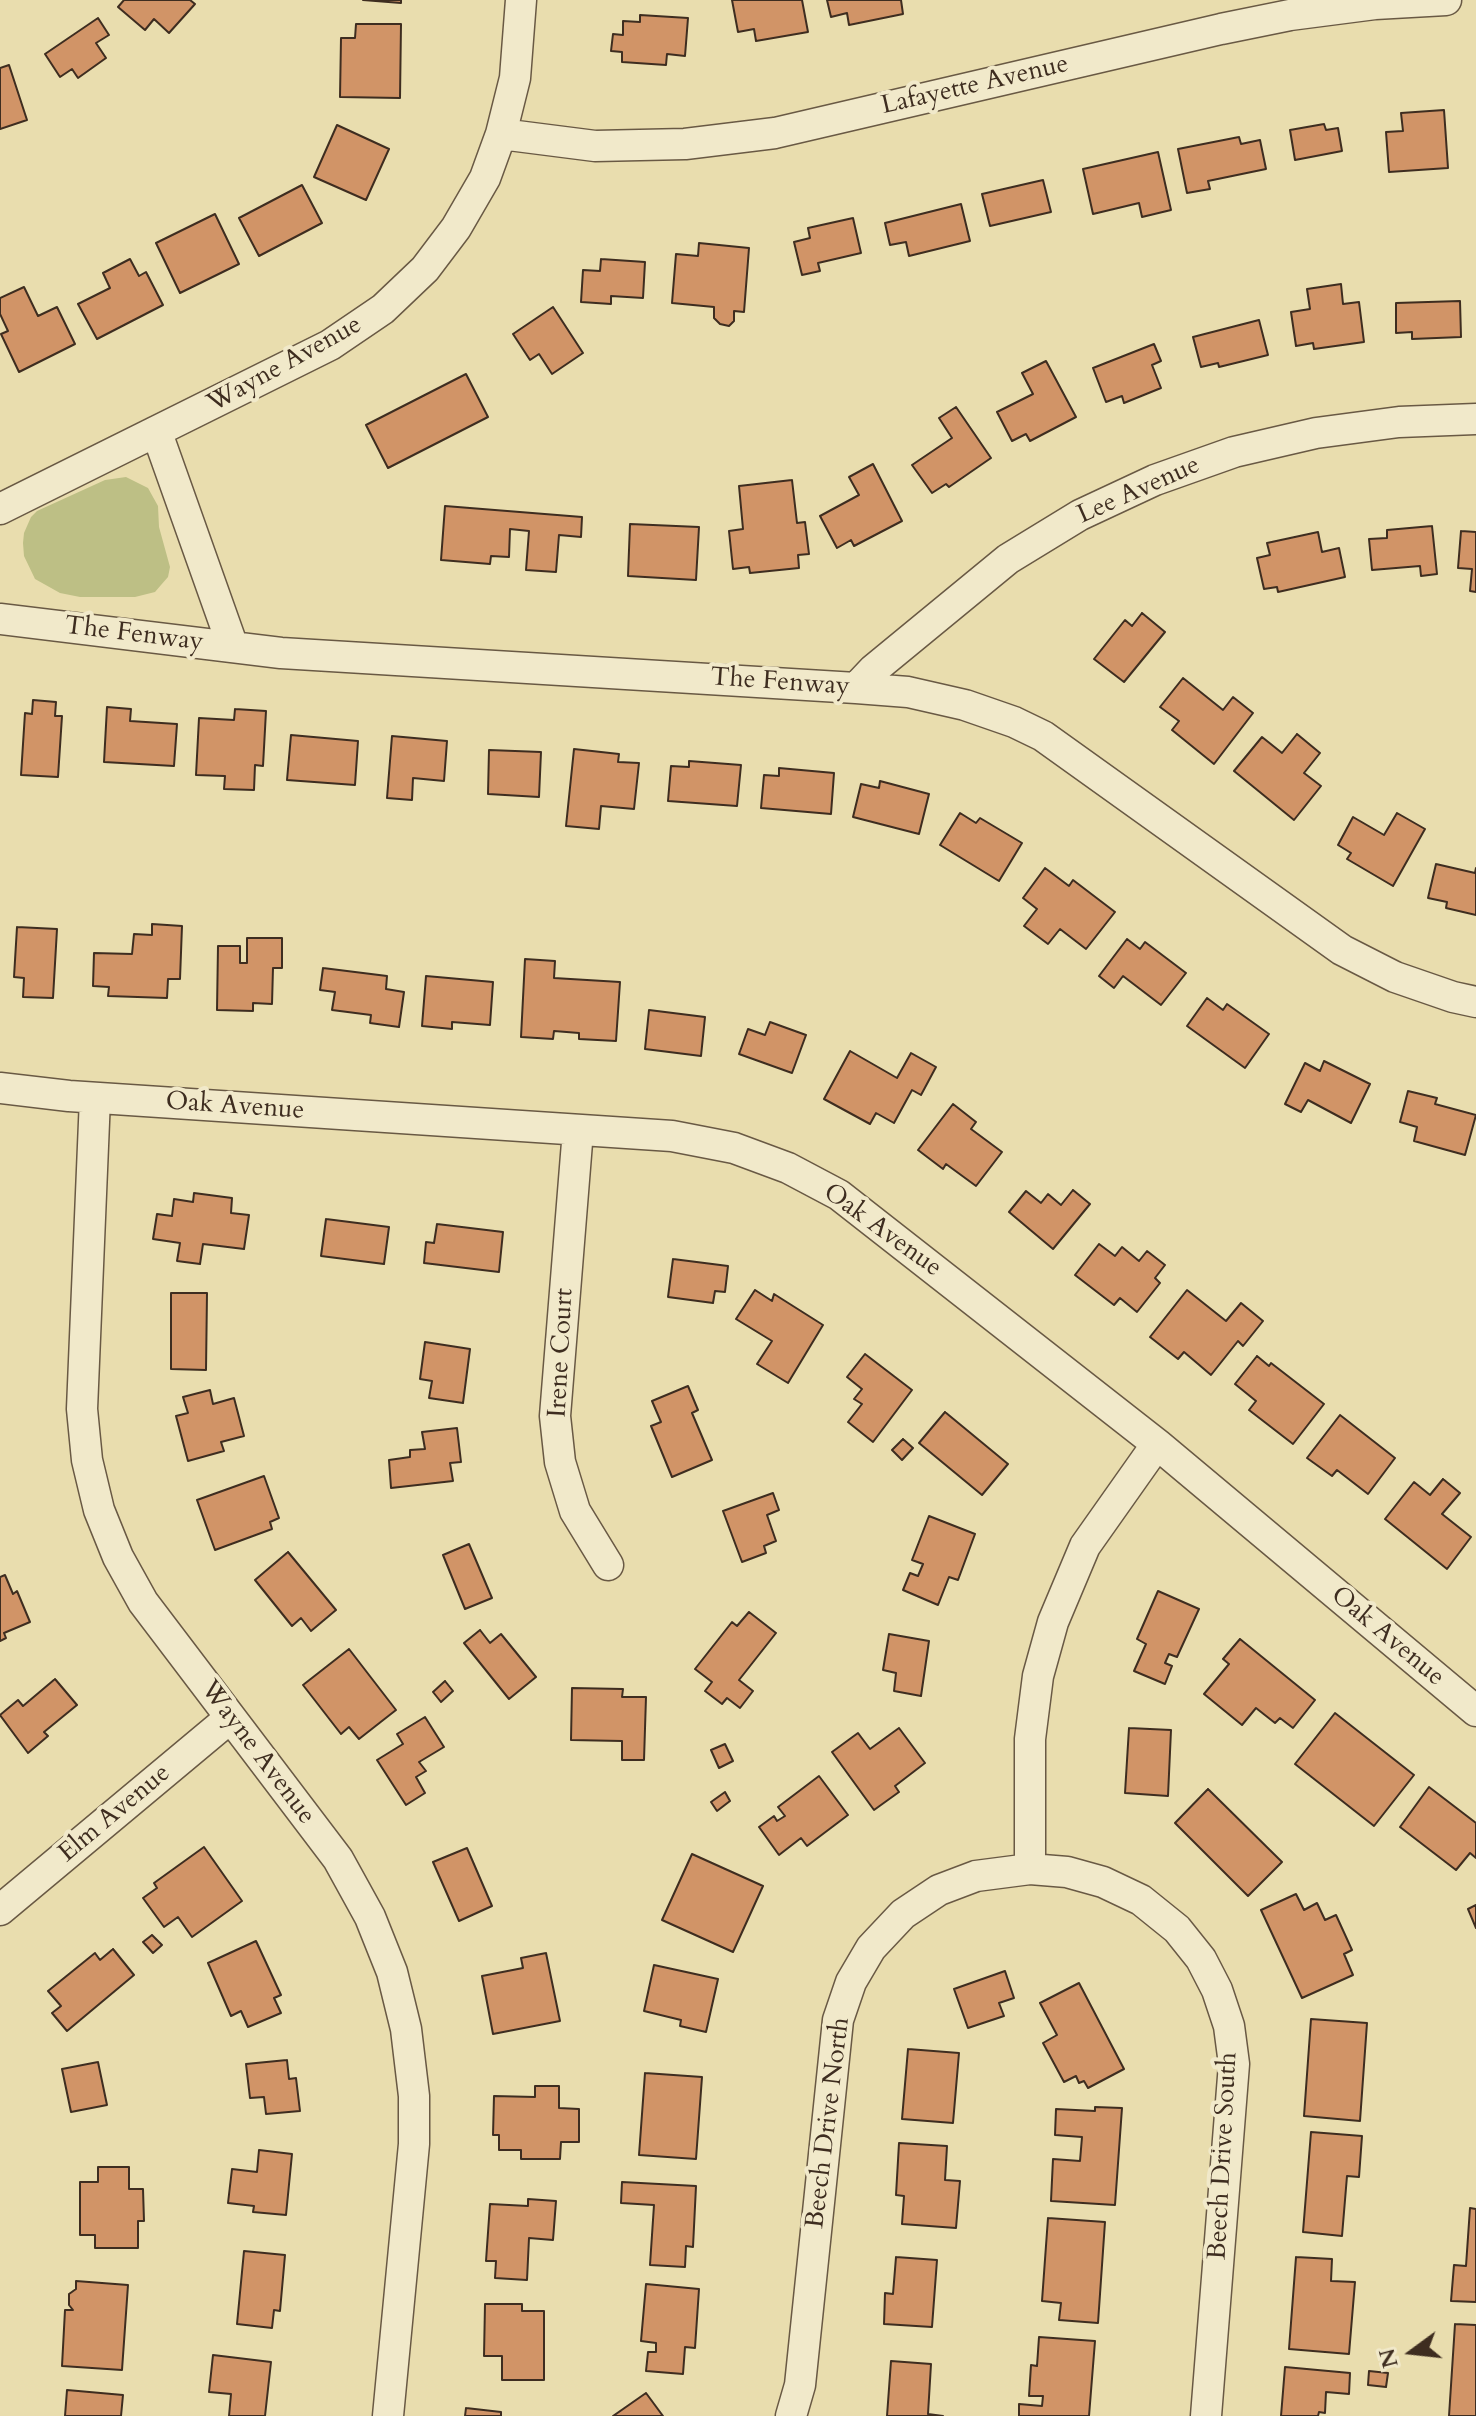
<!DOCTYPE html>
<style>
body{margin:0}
#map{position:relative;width:1476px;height:2416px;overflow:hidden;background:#e9ddae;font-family:Cardo,serif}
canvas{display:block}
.north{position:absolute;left:1372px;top:2312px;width:80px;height:80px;-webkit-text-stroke:6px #f1e9ca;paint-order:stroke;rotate:255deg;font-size:22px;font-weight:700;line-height:32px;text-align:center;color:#3e2d20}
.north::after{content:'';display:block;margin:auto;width:28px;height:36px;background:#3e2d20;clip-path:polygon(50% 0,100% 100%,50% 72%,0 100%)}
</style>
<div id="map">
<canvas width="1476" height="2416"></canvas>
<div class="north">N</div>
</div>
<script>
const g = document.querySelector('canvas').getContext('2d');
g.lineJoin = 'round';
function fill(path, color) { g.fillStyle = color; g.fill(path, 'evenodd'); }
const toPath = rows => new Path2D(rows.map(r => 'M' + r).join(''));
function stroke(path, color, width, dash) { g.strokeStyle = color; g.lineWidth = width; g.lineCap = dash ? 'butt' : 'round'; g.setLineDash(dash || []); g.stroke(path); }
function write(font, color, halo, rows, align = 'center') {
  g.font = font + ' Cardo,serif'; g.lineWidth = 8; g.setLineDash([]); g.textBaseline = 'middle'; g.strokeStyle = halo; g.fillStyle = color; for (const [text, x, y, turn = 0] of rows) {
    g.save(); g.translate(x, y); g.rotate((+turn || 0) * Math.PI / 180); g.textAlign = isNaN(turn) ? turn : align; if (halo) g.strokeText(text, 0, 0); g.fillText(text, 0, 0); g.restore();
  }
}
const green = toPath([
 [126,477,148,488,158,506,159,527,170,567,168,577,161,585,155,592,135,597,80,597,60,593,35,579,24,556,23,543,24,533,31,517,37,511,105,480]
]);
const building = toPath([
 [124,0,190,0,195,4,169,33,154,19,145,30,118,7,124,0],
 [363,0,401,0,401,3,363,0],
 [732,0,802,0,808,32,756,41,754,29,738,32,732,0],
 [827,0,901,0,903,14,849,25,847,13,831,17,827,0],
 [640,15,688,18,685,56,667,54,666,65,622,62,622,52,611,51,613,34,623,35,623,21,640,22,640,15],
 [98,18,109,35,96,43,106,58,78,78,72,69,60,77,45,54,98,18],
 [356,24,401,24,400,98,340,97,341,38,355,38,356,24],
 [9,65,27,120,0,129,0,68,9,65],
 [1444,110,1448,168,1389,172,1386,132,1403,131,1401,113,1444,110],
 [1324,124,1326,130,1338,128,1342,151,1295,160,1290,130,1324,124],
 [337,125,389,149,366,200,314,177,337,125],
 [1239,137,1241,144,1260,140,1266,169,1208,181,1210,189,1187,193,1178,149,1239,137],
 [1158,152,1171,210,1142,217,1139,203,1093,214,1083,169,1158,152],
 [1043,180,1051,212,990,226,982,194,1043,180],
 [302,185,322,223,259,256,239,218,302,185],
 [961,204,970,241,909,256,906,242,890,245,885,223,961,204],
 [215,214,239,264,180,293,156,243,215,214],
 [853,218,861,253,818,263,820,271,802,275,794,242,810,238,808,228,853,218],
 [699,243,749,248,744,312,734,311,734,321,729,326,720,324,714,318,714,307,672,303,676,254,698,256,699,243],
 [130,259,139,276,146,272,163,305,97,339,78,304,110,288,103,273,130,259],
 [601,259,645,262,643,298,611,296,611,304,581,302,583,270,600,271,601,259],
 [1341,284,1343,304,1359,302,1364,342,1314,349,1313,343,1296,346,1291,312,1310,309,1307,289,1341,284],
 [24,287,38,316,57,307,75,344,19,372,1,334,8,331,0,314,0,298,24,287],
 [1460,301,1461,337,1412,339,1412,332,1396,333,1396,303,1460,301],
 [553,307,583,353,552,374,539,354,530,360,513,334,553,307],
 [1259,320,1268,355,1219,367,1218,363,1201,367,1193,337,1259,320],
 [1154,344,1161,361,1152,365,1161,388,1124,403,1122,396,1106,402,1093,368,1154,344],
 [1046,361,1076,417,1030,441,1026,434,1012,441,997,412,1033,394,1022,373,1046,361],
 [466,374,488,417,388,468,366,425,466,374],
 [956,407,991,458,949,487,946,484,932,493,912,465,952,438,939,418,956,407],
 [873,464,902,521,854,546,851,540,837,548,820,516,859,495,849,477,873,464],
 [792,480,797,523,805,522,809,554,798,555,799,568,750,573,749,567,733,569,729,531,743,529,739,486,792,480],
 [445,506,582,517,581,537,559,535,556,572,526,570,529,531,510,529,509,557,491,556,490,564,441,560,445,506],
 [630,524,699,527,696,580,628,576,630,524],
 [1432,526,1437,574,1421,576,1420,566,1372,570,1369,539,1387,538,1387,530,1432,526],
 [1461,531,1476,532,1476,592,1470,591,1472,569,1458,568,1461,531],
 [1318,532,1322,552,1339,548,1345,577,1278,592,1277,587,1264,589,1257,558,1270,555,1267,543,1318,532],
 [1142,613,1165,632,1124,682,1094,659,1125,620,1132,626,1142,613],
 [1183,678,1223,710,1233,697,1253,713,1214,764,1172,730,1179,721,1160,707,1183,678],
 [33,700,56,702,55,716,62,716,58,777,21,775,25,713,32,714,33,700],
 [107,707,131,709,130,721,177,724,174,766,104,762,107,707],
 [235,709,266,711,263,766,255,765,254,790,224,789,225,776,196,775,199,718,234,720,235,709],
 [1297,734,1320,753,1304,773,1321,786,1294,820,1234,771,1262,737,1282,753,1297,734],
 [291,735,358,741,355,785,287,780,291,735],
 [392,736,447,741,444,781,413,778,412,800,387,798,392,736],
 [574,749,619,754,618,762,639,763,634,809,601,806,599,829,566,826,574,749],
 [489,750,541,752,539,797,488,794,489,750],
 [689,761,741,765,737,806,668,801,671,766,689,767,689,761],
 [779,768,834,773,831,814,761,808,764,775,779,776,779,768],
 [880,781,929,794,919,834,853,817,861,784,879,788,880,781],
 [960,813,976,823,980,818,1022,843,999,881,940,845,960,813],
 [1397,813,1425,829,1393,886,1347,859,1351,853,1338,845,1353,817,1384,835,1397,813],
 [1436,864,1475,873,1476,868,1476,915,1446,908,1447,902,1428,898,1436,864],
 [1045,868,1069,886,1073,880,1115,912,1086,949,1060,929,1048,944,1024,926,1037,909,1023,898,1045,868],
 [152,924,182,926,180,979,168,979,167,998,108,996,109,987,93,986,94,953,132,954,134,934,152,935,152,924],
 [17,927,57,929,53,998,23,997,24,978,14,977,17,927],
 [247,938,282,938,282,968,273,968,272,1004,253,1003,253,1011,217,1010,218,946,240,946,240,963,247,963,247,938],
 [1127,939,1140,949,1145,942,1186,973,1161,1005,1123,976,1114,988,1099,976,1127,939],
 [525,959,555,961,554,978,620,982,616,1041,579,1039,579,1033,554,1031,553,1039,521,1037,525,959],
 [323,968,387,976,386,989,404,992,399,1027,370,1023,371,1015,332,1010,335,992,320,990,323,968],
 [426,976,493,982,490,1025,452,1022,452,1029,422,1026,426,976],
 [1207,998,1223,1010,1227,1004,1269,1034,1245,1068,1187,1026,1207,998],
 [649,1010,705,1017,701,1056,645,1049,649,1010],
 [770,1022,806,1035,792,1073,739,1054,748,1029,765,1035,770,1022],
 [850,1051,897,1078,911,1053,936,1067,921,1095,912,1090,894,1123,876,1113,870,1124,824,1099,850,1051],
 [1324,1061,1370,1084,1351,1123,1308,1100,1301,1112,1285,1104,1305,1063,1320,1071,1324,1061],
 [1408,1091,1437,1098,1435,1104,1476,1115,1465,1155,1414,1141,1417,1127,1400,1122,1408,1091],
 [953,1104,976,1122,971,1129,1002,1152,976,1186,946,1164,943,1169,918,1150,953,1104],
 [1073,1190,1090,1204,1053,1249,1009,1212,1026,1191,1041,1203,1048,1194,1061,1205,1073,1190],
 [194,1193,232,1198,231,1213,249,1215,244,1249,203,1244,200,1264,177,1261,180,1243,153,1239,157,1214,172,1216,174,1199,193,1202,194,1193],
 [326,1219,389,1227,384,1264,321,1256,326,1219],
 [437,1224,503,1232,499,1272,424,1263,426,1242,434,1243,437,1224],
 [1099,1244,1115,1256,1122,1247,1139,1261,1147,1251,1165,1265,1155,1278,1160,1283,1137,1312,1120,1298,1114,1305,1075,1275,1099,1244],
 [673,1259,728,1266,725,1292,715,1291,713,1303,668,1297,673,1259],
 [755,1290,772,1301,774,1294,823,1325,788,1383,757,1364,772,1341,736,1319,755,1290],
 [1187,1290,1226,1321,1241,1303,1263,1321,1243,1346,1238,1341,1211,1375,1184,1352,1178,1359,1150,1337,1187,1290],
 [171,1293,207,1293,206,1370,171,1369,171,1293],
 [425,1342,470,1349,463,1403,429,1398,432,1381,420,1379,425,1342],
 [865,1354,912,1390,873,1442,848,1422,862,1404,854,1399,862,1389,847,1377,865,1354],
 [1257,1356,1269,1366,1271,1363,1324,1404,1293,1444,1249,1410,1256,1401,1235,1384,1257,1356],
 [688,1386,698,1410,692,1413,712,1460,672,1477,651,1426,661,1422,652,1401,688,1386],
 [210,1390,213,1404,234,1398,244,1436,221,1442,224,1451,188,1461,176,1416,188,1413,183,1397,210,1390],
 [945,1412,1008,1464,982,1495,919,1443,945,1412],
 [1340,1415,1395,1458,1368,1494,1337,1470,1332,1476,1307,1458,1340,1415],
 [457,1428,461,1462,450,1463,453,1481,391,1488,389,1460,410,1457,410,1450,425,1449,422,1432,457,1428],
 [903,1439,913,1448,902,1460,892,1450,903,1439],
 [264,1476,279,1518,270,1522,272,1529,215,1550,197,1500,264,1476],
 [1443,1479,1460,1493,1442,1514,1471,1537,1447,1569,1385,1519,1414,1482,1430,1495,1443,1479],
 [773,1493,779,1510,767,1515,776,1541,764,1546,766,1553,742,1562,723,1511,773,1493],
 [929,1516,975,1534,958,1580,949,1577,938,1605,903,1590,910,1573,918,1576,923,1564,912,1560,929,1516],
 [469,1544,492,1598,465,1609,443,1555,469,1544],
 [288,1552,336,1610,311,1631,301,1618,292,1626,255,1580,288,1552],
 [5,1575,13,1594,17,1591,30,1622,4,1633,6,1638,0,1641,0,1577,5,1575],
 [1158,1591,1199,1609,1177,1657,1169,1654,1165,1663,1172,1666,1165,1684,1134,1671,1146,1644,1137,1639,1158,1591],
 [749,1612,776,1633,739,1680,753,1691,740,1708,727,1698,722,1704,705,1691,712,1682,695,1669,732,1622,737,1626,749,1612],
 [480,1630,490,1643,501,1634,536,1677,509,1699,464,1643,480,1630],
 [889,1634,929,1641,921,1696,894,1691,896,1673,883,1670,889,1634],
 [1240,1639,1315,1700,1293,1728,1280,1718,1275,1723,1256,1708,1242,1725,1204,1694,1229,1664,1223,1659,1240,1639],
 [349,1649,396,1710,359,1739,349,1727,341,1734,303,1685,349,1649],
 [55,1679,77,1705,44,1732,48,1736,28,1753,0,1715,18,1700,23,1706,55,1679],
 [445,1681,453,1691,441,1702,433,1692,445,1681],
 [572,1688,623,1689,622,1697,646,1697,644,1760,622,1760,622,1741,571,1740,572,1688],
 [1335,1713,1414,1775,1374,1826,1295,1764,1335,1713],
 [425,1717,444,1747,419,1762,426,1771,416,1777,425,1793,406,1805,377,1760,403,1744,397,1734,425,1717],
 [899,1728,925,1763,895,1786,899,1792,874,1810,832,1752,858,1733,870,1749,899,1728],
 [1129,1728,1171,1730,1168,1796,1125,1793,1129,1728],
 [725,1744,733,1761,719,1768,711,1750,725,1744],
 [819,1776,848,1815,807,1846,801,1838,779,1855,759,1827,774,1816,777,1821,785,1816,778,1807,819,1776],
 [1429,1787,1476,1823,1476,1858,1470,1853,1456,1870,1400,1827,1429,1787],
 [1208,1789,1282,1862,1248,1896,1175,1823,1208,1789],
 [725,1792,730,1801,717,1811,711,1802,725,1792],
 [204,1847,242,1901,192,1937,178,1917,164,1927,143,1898,157,1888,154,1883,204,1847],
 [467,1848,492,1906,459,1921,433,1862,467,1848],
 [692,1854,763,1886,733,1952,662,1920,692,1854],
 [1296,1894,1304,1910,1317,1903,1325,1920,1336,1915,1352,1950,1344,1954,1353,1975,1302,1998,1261,1910,1296,1894],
 [1476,1905,1476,1928,1468,1909,1476,1905],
 [152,1935,162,1945,153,1953,143,1942,152,1935],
 [256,1941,281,1995,274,1998,281,2013,248,2027,241,2011,231,2016,208,1963,256,1941],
 [113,1949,134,1975,67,2031,52,2013,61,2006,48,1991,95,1953,100,1960,113,1949],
 [546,1953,560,2021,493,2034,482,1976,523,1968,521,1958,546,1953],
 [654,1965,718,1979,706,2032,680,2026,681,2020,644,2011,654,1965],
 [1005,1971,1014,1998,999,2003,1004,2016,968,2028,954,1989,1005,1971],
 [1079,1983,1124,2069,1088,2088,1084,2081,1079,2083,1076,2076,1064,2082,1043,2043,1057,2035,1040,2003,1079,1983],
 [1311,2019,1367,2023,1360,2121,1304,2116,1311,2019],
 [908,2049,959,2053,953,2123,902,2119,908,2049],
 [287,2060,289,2079,296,2078,300,2111,266,2114,264,2097,250,2098,246,2064,287,2060],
 [98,2062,107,2105,71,2112,62,2069,98,2062],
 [645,2073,702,2077,696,2159,639,2155,645,2073],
 [535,2086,559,2086,559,2108,579,2109,579,2142,561,2142,560,2159,521,2159,521,2150,499,2150,499,2135,493,2135,494,2096,535,2097,535,2086],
 [1095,2107,1122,2108,1115,2205,1051,2201,1053,2159,1080,2161,1082,2137,1055,2135,1056,2109,1095,2111,1095,2107],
 [1311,2132,1362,2136,1359,2177,1347,2176,1342,2236,1303,2232,1311,2132],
 [899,2143,947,2146,945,2180,960,2181,956,2228,902,2224,904,2196,896,2195,899,2143],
 [259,2150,292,2154,286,2215,253,2212,254,2206,228,2203,232,2169,257,2172,259,2150],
 [98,2167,129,2167,129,2189,143,2189,144,2221,138,2221,138,2248,95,2248,95,2235,80,2235,80,2182,98,2182,98,2167],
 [622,2182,696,2186,693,2247,686,2246,685,2267,650,2265,654,2205,621,2203,622,2182],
 [528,2199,556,2201,553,2240,529,2238,527,2280,495,2278,496,2261,486,2261,490,2204,528,2206,528,2199],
 [1470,2208,1476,2209,1476,2302,1451,2301,1454,2265,1466,2266,1470,2208],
 [1048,2218,1105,2222,1098,2323,1059,2320,1061,2303,1042,2301,1048,2218],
 [244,2251,285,2255,280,2311,274,2310,272,2328,237,2324,244,2251],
 [896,2257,937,2260,932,2327,884,2324,885,2293,893,2294,896,2257],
 [1296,2257,1332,2259,1331,2281,1355,2282,1349,2354,1289,2349,1296,2257],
 [76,2281,128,2285,122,2370,62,2366,65,2310,73,2310,69,2305,69,2294,76,2289,76,2281],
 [646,2284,699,2289,695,2348,685,2347,683,2374,646,2371,648,2352,656,2352,656,2343,641,2341,646,2284],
 [485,2304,522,2304,522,2311,544,2311,544,2380,502,2380,502,2356,484,2356,485,2304],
 [1455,2324,1476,2325,1476,2416,1449,2416,1455,2324],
 [1039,2337,1095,2341,1089,2416,1019,2416,1019,2404,1042,2406,1043,2396,1029,2396,1031,2365,1037,2366,1039,2337],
 [213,2355,271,2362,265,2416,229,2416,231,2394,209,2392,213,2355],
 [891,2361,931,2364,928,2414,943,2416,887,2416,891,2361],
 [1285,2367,1350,2373,1349,2394,1326,2392,1325,2413,1319,2412,1318,2416,1281,2416,1285,2367],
 [1369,2371,1388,2373,1386,2387,1368,2385,1369,2371],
 [67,2390,123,2395,121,2416,65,2416,67,2390],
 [646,2393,663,2416,613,2416,646,2393],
 [466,2408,501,2412,501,2416,465,2416,466,2408]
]);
const minor = toPath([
 [501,134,595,146,685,144,775,133,1221,29,1290,15,1375,4,1446,0],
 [157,433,233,647],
 [0,509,330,345,383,309,425,269,456,228,485,178,501,134,515,78,521,0],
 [0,619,281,653,856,688,908,692,965,705,1014,722,1043,736,1342,950,1395,977,1453,997,1476,1002],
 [856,688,873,670,1008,559,1080,515,1155,480,1234,452,1316,433,1399,422,1476,419],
 [0,1088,69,1096,672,1136,734,1148,788,1168,839,1195,1157,1444,1476,1711],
 [95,1098,82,1409,87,1460,99,1510,118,1557,143,1602,338,1859,370,1917,392,1972,406,2029,414,2096,414,2144,388,2416],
 [578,1130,555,1416,560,1462,575,1511,608,1565],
 [1030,1869,1030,1739,1038,1676,1053,1622,1085,1546,1157,1444],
 [0,1910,230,1718],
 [791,2416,800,2385,838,2020,851,1982,871,1948,903,1914,939,1890,976,1876,1030,1869,1067,1872,1103,1882,1141,1900,1177,1929,1201,1959,1217,1990,1229,2026,1234,2064,1206,2416]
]);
const streetNames = [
 ["Lafayette Avenue",975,86,-13],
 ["Wayne Avenue",285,365,-29],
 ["Lee Avenue",1139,491,-24],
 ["The Fenway",134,635,7],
 ["The Fenway",780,683,4],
 ["Oak Avenue",235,1107,4],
 ["Oak Avenue",882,1231,36],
 ["Irene Court",562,1353,-87],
 ["Oak Avenue",1387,1637,40],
 ["Wayne Avenue",257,1753,53],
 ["Elm Avenue",115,1814,-40],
 ["Beech Drive North",829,2123,-83],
 ["Beech Drive South",1224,2156,-87]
];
fill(green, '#bdbf85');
fill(building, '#d19467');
stroke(building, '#3e2d20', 2);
stroke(minor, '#695944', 33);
stroke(minor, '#f1e9ca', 30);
write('26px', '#3e2d20', '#f1e9ca', streetNames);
</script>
